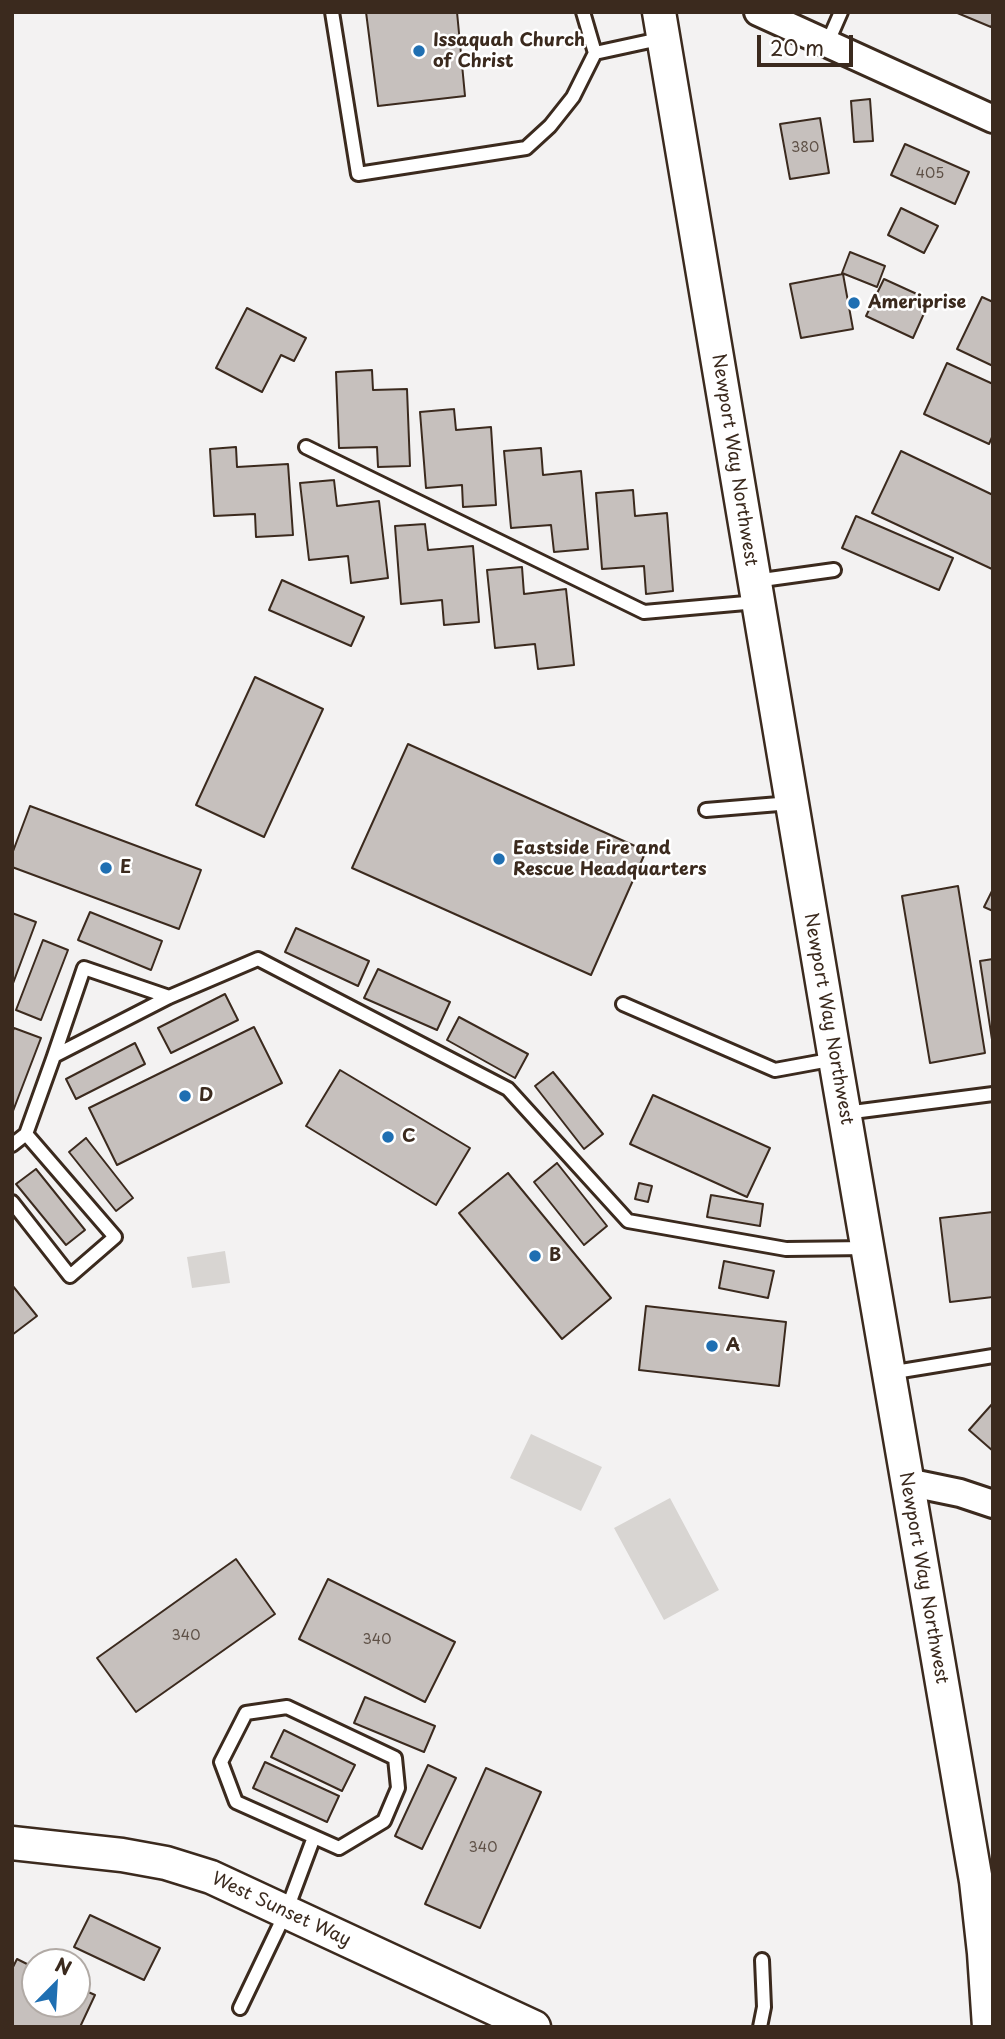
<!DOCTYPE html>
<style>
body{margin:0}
#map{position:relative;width:1005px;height:2039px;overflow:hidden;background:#f3f2f2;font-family:"Playpen Sans",sans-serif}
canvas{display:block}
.frame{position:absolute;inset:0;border:14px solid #3b2a1e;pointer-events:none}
.north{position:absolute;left:21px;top:1948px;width:70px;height:70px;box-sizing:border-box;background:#fff;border:2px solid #b1aaa5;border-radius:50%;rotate:24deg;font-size:19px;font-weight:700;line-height:28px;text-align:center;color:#3b2a1e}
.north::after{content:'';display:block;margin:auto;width:24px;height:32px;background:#1f6fb2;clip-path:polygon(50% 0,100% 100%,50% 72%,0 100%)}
.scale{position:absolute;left:757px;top:35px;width:96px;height:32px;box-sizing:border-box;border:4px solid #3b2a1e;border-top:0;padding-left:9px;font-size:21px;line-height:24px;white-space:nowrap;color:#3b2a1e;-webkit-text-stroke:5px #fff;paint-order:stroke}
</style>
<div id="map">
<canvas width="1005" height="2039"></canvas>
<div class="frame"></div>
<div class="north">N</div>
<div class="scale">20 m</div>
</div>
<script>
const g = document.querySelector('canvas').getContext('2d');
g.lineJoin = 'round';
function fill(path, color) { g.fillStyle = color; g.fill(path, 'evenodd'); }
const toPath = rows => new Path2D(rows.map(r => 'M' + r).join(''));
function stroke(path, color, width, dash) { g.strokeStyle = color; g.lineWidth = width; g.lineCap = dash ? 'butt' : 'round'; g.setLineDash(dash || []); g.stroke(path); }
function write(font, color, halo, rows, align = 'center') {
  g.font = font + ' "Playpen Sans",sans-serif'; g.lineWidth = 5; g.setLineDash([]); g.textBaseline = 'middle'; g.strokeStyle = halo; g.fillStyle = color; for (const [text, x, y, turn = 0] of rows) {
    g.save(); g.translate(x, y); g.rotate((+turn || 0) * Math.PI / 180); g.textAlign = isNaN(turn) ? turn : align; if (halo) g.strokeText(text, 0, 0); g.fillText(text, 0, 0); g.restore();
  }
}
const green = toPath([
 [225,1251,230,1283,192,1288,187,1257],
 [531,1434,602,1467,581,1511,510,1478],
 [670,1498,719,1590,664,1620,614,1528]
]);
const building = toPath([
 [366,12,457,12,465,96,378,106,366,12],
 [955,12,993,12,993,22,991,27,955,12],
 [870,99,873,141,854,142,851,101,870,99],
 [820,118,829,173,790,179,780,124,820,118],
 [905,144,969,172,955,204,891,175,905,144],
 [901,208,938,226,924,253,888,235,901,208],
 [850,252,885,266,877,287,842,273,850,252],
 [843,274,853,329,801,338,790,284,843,274],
 [884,279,930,300,913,338,866,316,884,279],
 [982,297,993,302,993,366,957,349,982,297],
 [247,308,306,338,294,361,281,355,262,392,216,368,247,308],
 [947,363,993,384,993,435,989,444,924,414,947,363],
 [372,370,373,390,407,389,410,466,378,467,377,447,339,448,336,372,372,370],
 [454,409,456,430,491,427,496,505,463,507,462,485,426,488,420,412,454,409],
 [236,447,237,467,288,464,293,535,256,537,255,514,214,516,210,449,236,447],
 [541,448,543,475,581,471,588,549,554,552,551,525,511,528,504,451,541,448],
 [901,451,993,495,992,569,872,513,901,451],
 [334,480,337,506,379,501,388,578,351,583,348,556,309,560,300,483,334,480],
 [633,490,635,516,667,513,673,591,646,594,644,566,602,569,596,493,633,490],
 [856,516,953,558,939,590,842,548,856,516],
 [425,524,428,550,473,546,479,622,444,625,442,600,401,604,395,526,425,524],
 [522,567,524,594,566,589,574,665,538,669,535,644,495,648,487,570,522,567],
 [282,580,364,617,351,646,269,610,282,580],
 [255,677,323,709,264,837,196,805,255,677],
 [408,744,646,851,591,975,352,868,408,744],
 [30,806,201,870,179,929,12,867,12,854,30,806],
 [958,886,985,1053,930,1063,902,896,958,886],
 [993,889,993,911,984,907,993,889],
 [90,912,162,941,151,970,78,940,90,912],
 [12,913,36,922,12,986,12,913],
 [296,928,369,961,358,986,285,952,296,928],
 [43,940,68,950,41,1020,16,1010,43,940],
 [993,959,993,1046,980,961,993,959],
 [378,969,450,1002,437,1030,364,998,378,969],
 [225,994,238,1020,171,1053,158,1028,225,994],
 [459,1017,528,1054,515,1078,447,1040,459,1017],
 [254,1027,282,1083,117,1165,89,1108,254,1027],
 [14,1028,41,1038,13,1111,12,1033,14,1028],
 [135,1043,145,1064,76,1099,66,1079,135,1043],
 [340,1070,470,1148,436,1205,306,1126,340,1070],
 [553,1072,603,1134,584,1149,535,1086,553,1072],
 [653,1095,770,1148,747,1197,630,1144,653,1095],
 [86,1138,133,1198,116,1211,69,1152,86,1138],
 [557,1163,607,1226,584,1245,534,1182,557,1163],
 [36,1169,85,1230,66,1245,16,1184,36,1169],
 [508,1173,611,1298,562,1339,459,1213,508,1173],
 [639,1183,652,1186,648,1202,635,1199,639,1183],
 [711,1195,763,1204,760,1226,707,1217,711,1195],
 [993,1212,993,1297,950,1302,940,1218,993,1212],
 [724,1261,774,1271,768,1298,719,1288,724,1261],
 [12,1285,37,1316,12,1335,12,1285],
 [646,1306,786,1322,779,1386,639,1370,646,1306],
 [993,1403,993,1451,969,1430,993,1403],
 [236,1559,275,1614,136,1712,97,1658,236,1559],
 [328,1579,455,1642,425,1702,299,1639,328,1579],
 [365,1697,435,1726,424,1752,354,1723,365,1697],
 [284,1730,355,1765,342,1791,271,1757,284,1730],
 [265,1762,339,1796,327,1822,253,1788,265,1762],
 [428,1765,456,1778,422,1849,395,1836,428,1765],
 [486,1768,541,1792,480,1928,425,1904,486,1768],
 [90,1915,160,1948,144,1980,74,1947,90,1915],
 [17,1959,35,1968,35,2004,77,2004,77,1987,95,1995,80,2027,12,2027,12,1969,17,1959]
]);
const service = toPath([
 [332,12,358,174,526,148,550,126,573,97,595,53,583,12],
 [827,44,841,12],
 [595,53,664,38],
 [306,447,644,612,757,602],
 [755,581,834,570],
 [706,810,791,803],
 [623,1004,775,1070,835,1059],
 [54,1056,84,968,169,997],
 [845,1113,993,1094],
 [12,1145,26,1134,54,1056,169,997,258,959,508,1089,628,1221,786,1249,867,1248],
 [12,1202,70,1276,115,1237,26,1134],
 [889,1373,993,1356],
 [287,1707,395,1758,398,1788,384,1821,339,1848,236,1802,221,1762,246,1713,287,1707],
 [240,2008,286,1912,314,1837],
 [760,2027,764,2007,762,1960]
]);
const minor = toPath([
 [758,12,993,119],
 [907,1482,960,1493,993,1504]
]);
const tertiary = toPath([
 [659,12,835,1059,976,1881,984,1953,989,2027],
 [12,1843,122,1855,166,1863,211,1877,534,2027]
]);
const markers = [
 [419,51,7,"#1f6fb2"],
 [854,303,7,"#1f6fb2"],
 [499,859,7,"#1f6fb2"],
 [106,868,7,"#1f6fb2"],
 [185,1096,7,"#1f6fb2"],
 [388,1137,7,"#1f6fb2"],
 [535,1256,7,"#1f6fb2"],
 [712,1346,7,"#1f6fb2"]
];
const numberNames = [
 ["380",805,148],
 ["405",930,174],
 ["340",186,1636],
 ["340",377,1640],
 ["340",483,1848]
];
const poiNames = [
 ["Issaquah Church",433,41],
 ["of Christ",433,62],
 ["Ameriprise",868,303],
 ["Eastside Fire and",513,849],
 ["Rescue Headquarters",513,870],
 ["E",120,868],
 ["D",199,1096],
 ["C",402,1137],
 ["B",549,1256],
 ["A",726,1346]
];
const streetNames = [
 ["Newport Way Northwest",734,460,81],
 ["Newport Way Northwest",828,1019,80],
 ["Newport Way Northwest",923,1578,80],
 ["West Sunset Way",281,1910,25]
];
fill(green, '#d8d5d2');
fill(building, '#c6c0bd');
stroke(building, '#3b2a1e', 2);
stroke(service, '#3b2a1e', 18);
stroke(minor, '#3b2a1e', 32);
stroke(tertiary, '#3b2a1e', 37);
stroke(service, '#fff', 12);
stroke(minor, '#fff', 26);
stroke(tertiary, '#fff', 32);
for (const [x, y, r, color] of markers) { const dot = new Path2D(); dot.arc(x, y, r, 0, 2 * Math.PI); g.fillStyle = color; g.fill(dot); stroke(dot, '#fff', 2.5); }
write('14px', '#5e5046', null, numberNames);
write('bold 18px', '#3b2a1e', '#fff', poiNames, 'left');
write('18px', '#3b2a1e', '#fff', streetNames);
</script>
